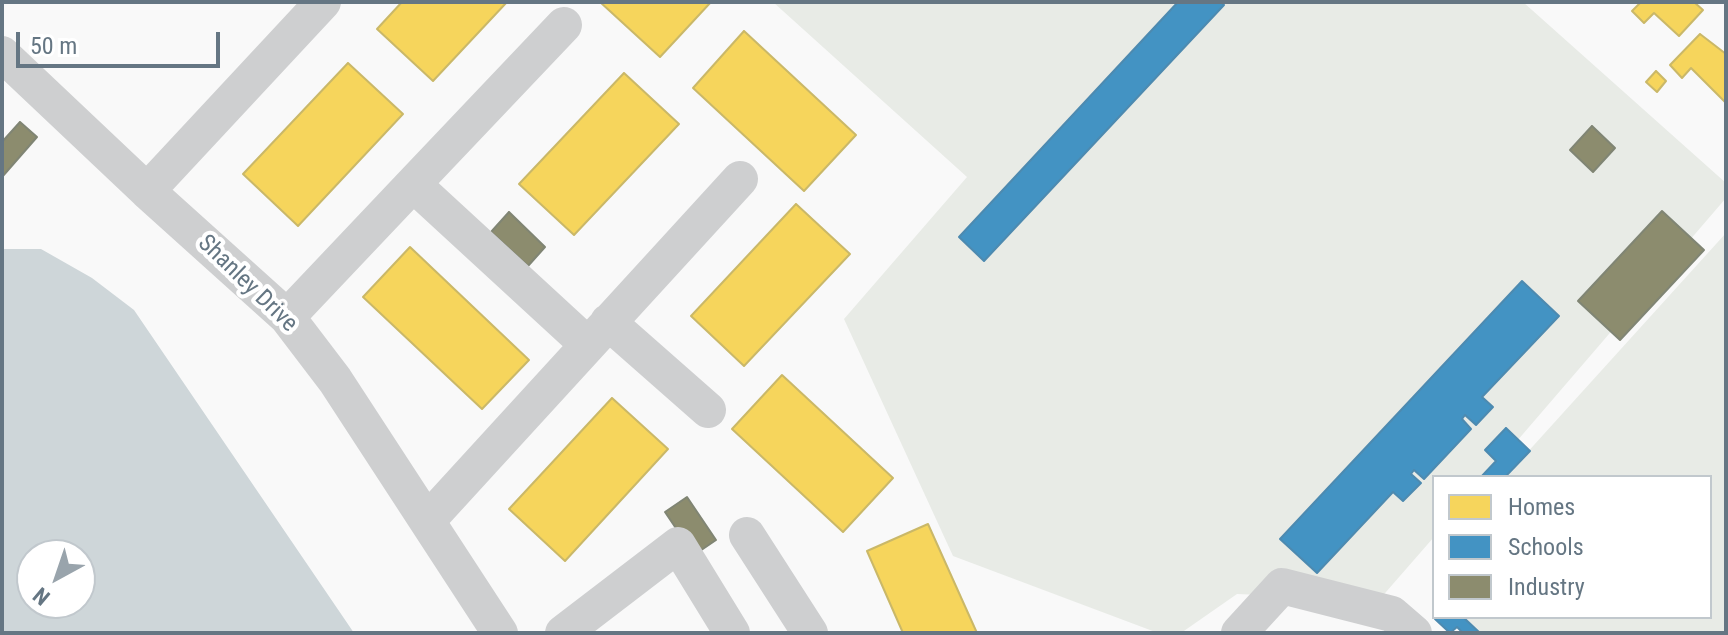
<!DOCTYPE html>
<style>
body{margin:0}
#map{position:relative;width:1728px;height:635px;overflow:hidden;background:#f9f9f9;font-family:"Roboto Condensed",sans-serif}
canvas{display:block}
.frame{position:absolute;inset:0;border:4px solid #657683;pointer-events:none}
.legend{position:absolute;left:1432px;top:475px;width:280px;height:144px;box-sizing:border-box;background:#fff;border:2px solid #c1c8cd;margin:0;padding:10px 14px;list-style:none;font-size:24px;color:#657683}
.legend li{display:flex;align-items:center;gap:16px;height:40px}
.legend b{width:40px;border:2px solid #c1c8cd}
.north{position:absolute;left:16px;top:539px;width:80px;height:80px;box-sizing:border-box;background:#fff;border:2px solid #c1c8cd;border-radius:50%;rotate:220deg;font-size:22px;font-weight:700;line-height:32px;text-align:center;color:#657683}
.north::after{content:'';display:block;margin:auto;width:28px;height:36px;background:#99a4ac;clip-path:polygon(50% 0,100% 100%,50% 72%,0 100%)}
.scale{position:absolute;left:16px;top:32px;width:204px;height:36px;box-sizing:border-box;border:4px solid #657683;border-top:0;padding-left:10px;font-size:24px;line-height:28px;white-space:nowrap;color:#657683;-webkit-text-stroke:6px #fff;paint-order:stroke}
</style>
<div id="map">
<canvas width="1728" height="635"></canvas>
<div class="frame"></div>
<ul class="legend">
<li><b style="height:22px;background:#f6d55c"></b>Homes</li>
<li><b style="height:22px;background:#4393c3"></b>Schools</li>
<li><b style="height:22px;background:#8c8c6e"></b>Industry</li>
</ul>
<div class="north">N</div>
<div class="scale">50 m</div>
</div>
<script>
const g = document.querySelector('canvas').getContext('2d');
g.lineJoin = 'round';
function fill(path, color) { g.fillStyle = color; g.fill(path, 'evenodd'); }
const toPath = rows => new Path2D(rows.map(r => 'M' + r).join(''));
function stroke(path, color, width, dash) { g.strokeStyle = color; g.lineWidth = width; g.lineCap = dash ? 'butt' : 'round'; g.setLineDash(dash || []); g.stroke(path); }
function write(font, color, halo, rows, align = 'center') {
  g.font = font + ' "Roboto Condensed",sans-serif'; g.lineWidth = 8; g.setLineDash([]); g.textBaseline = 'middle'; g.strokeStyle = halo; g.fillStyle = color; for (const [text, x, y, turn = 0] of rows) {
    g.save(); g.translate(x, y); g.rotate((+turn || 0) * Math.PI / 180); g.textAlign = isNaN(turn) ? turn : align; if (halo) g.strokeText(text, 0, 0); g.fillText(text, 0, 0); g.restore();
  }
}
const green = toPath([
 [773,2,1523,2,1726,183,1726,198,1486,477,1434,477,1434,537,1379,600,1237,594,1181,633,1158,633,953,556,844,319,967,177],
 [1726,233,1726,633,1480,633,1463,617,1710,617,1710,477,1505,477]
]);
const water = toPath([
 [2,249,41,249,92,278,134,310,354,633,2,633],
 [32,555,80,555,80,603,32,603]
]);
const homes = toPath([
 [402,2,507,2,433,81,377,29,402,2],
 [600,2,711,2,660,57,600,2],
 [1641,2,1694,2,1703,10,1679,36,1654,13,1644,23,1632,11,1641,2],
 [744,31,856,135,804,191,693,88,744,31],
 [1700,34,1726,54,1726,103,1691,68,1682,78,1670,65,1700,34],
 [348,63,403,114,298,226,243,174,348,63],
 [1656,71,1666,81,1657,92,1646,82,1656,71],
 [624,73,679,124,574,235,519,184,624,73],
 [796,204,850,254,744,366,691,316,796,204],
 [410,247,529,360,482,409,363,297,410,247],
 [782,375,893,478,843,532,732,429,782,375],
 [612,398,668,449,565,561,509,509,612,398],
 [928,524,977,633,903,633,867,551,928,524]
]);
const schools = toPath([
 [1178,2,1221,2,1224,5,984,261,959,237,1178,2],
 [1522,281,1559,316,1482,397,1493,407,1476,425,1465,415,1462,419,1471,429,1424,479,1414,470,1411,474,1421,483,1403,501,1393,492,1317,573,1280,539,1522,281],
 [1506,428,1530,451,1505,477,1481,477,1496,461,1485,450,1506,428],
 [1437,617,1463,617,1480,633,1463,633,1457,627,1450,633,1435,619,1437,617]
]);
const industry = toPath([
 [20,122,37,137,2,177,2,142,20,122],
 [1592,126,1615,148,1593,172,1570,150,1592,126],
 [1662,211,1704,250,1620,340,1578,301,1662,211],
 [509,212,545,247,528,266,491,232,509,212],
 [687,497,716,540,694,555,665,512,687,497]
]);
const minor = toPath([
 [2,54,147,191,287,317,335,380,500,633],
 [413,184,564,25],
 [147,191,323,2],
 [287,317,413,184,588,345],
 [608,322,708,410],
 [427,521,740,179],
 [747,535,810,633],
 [563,633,678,545,732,633],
 [1239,633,1282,586,1392,614,1414,633]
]);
const streetNames = [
 ["Shanley Drive",247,284,44]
];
fill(green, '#e8ebe6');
fill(water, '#ced6d9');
fill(homes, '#f6d55c');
stroke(homes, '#cab868', 2);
fill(schools, '#4393c3');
stroke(schools, '#4d8ab0', 2);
fill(industry, '#8c8c6e');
stroke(industry, '#808574', 2);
stroke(minor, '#cecfd0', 36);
write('24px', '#657683', '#fff', streetNames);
</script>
